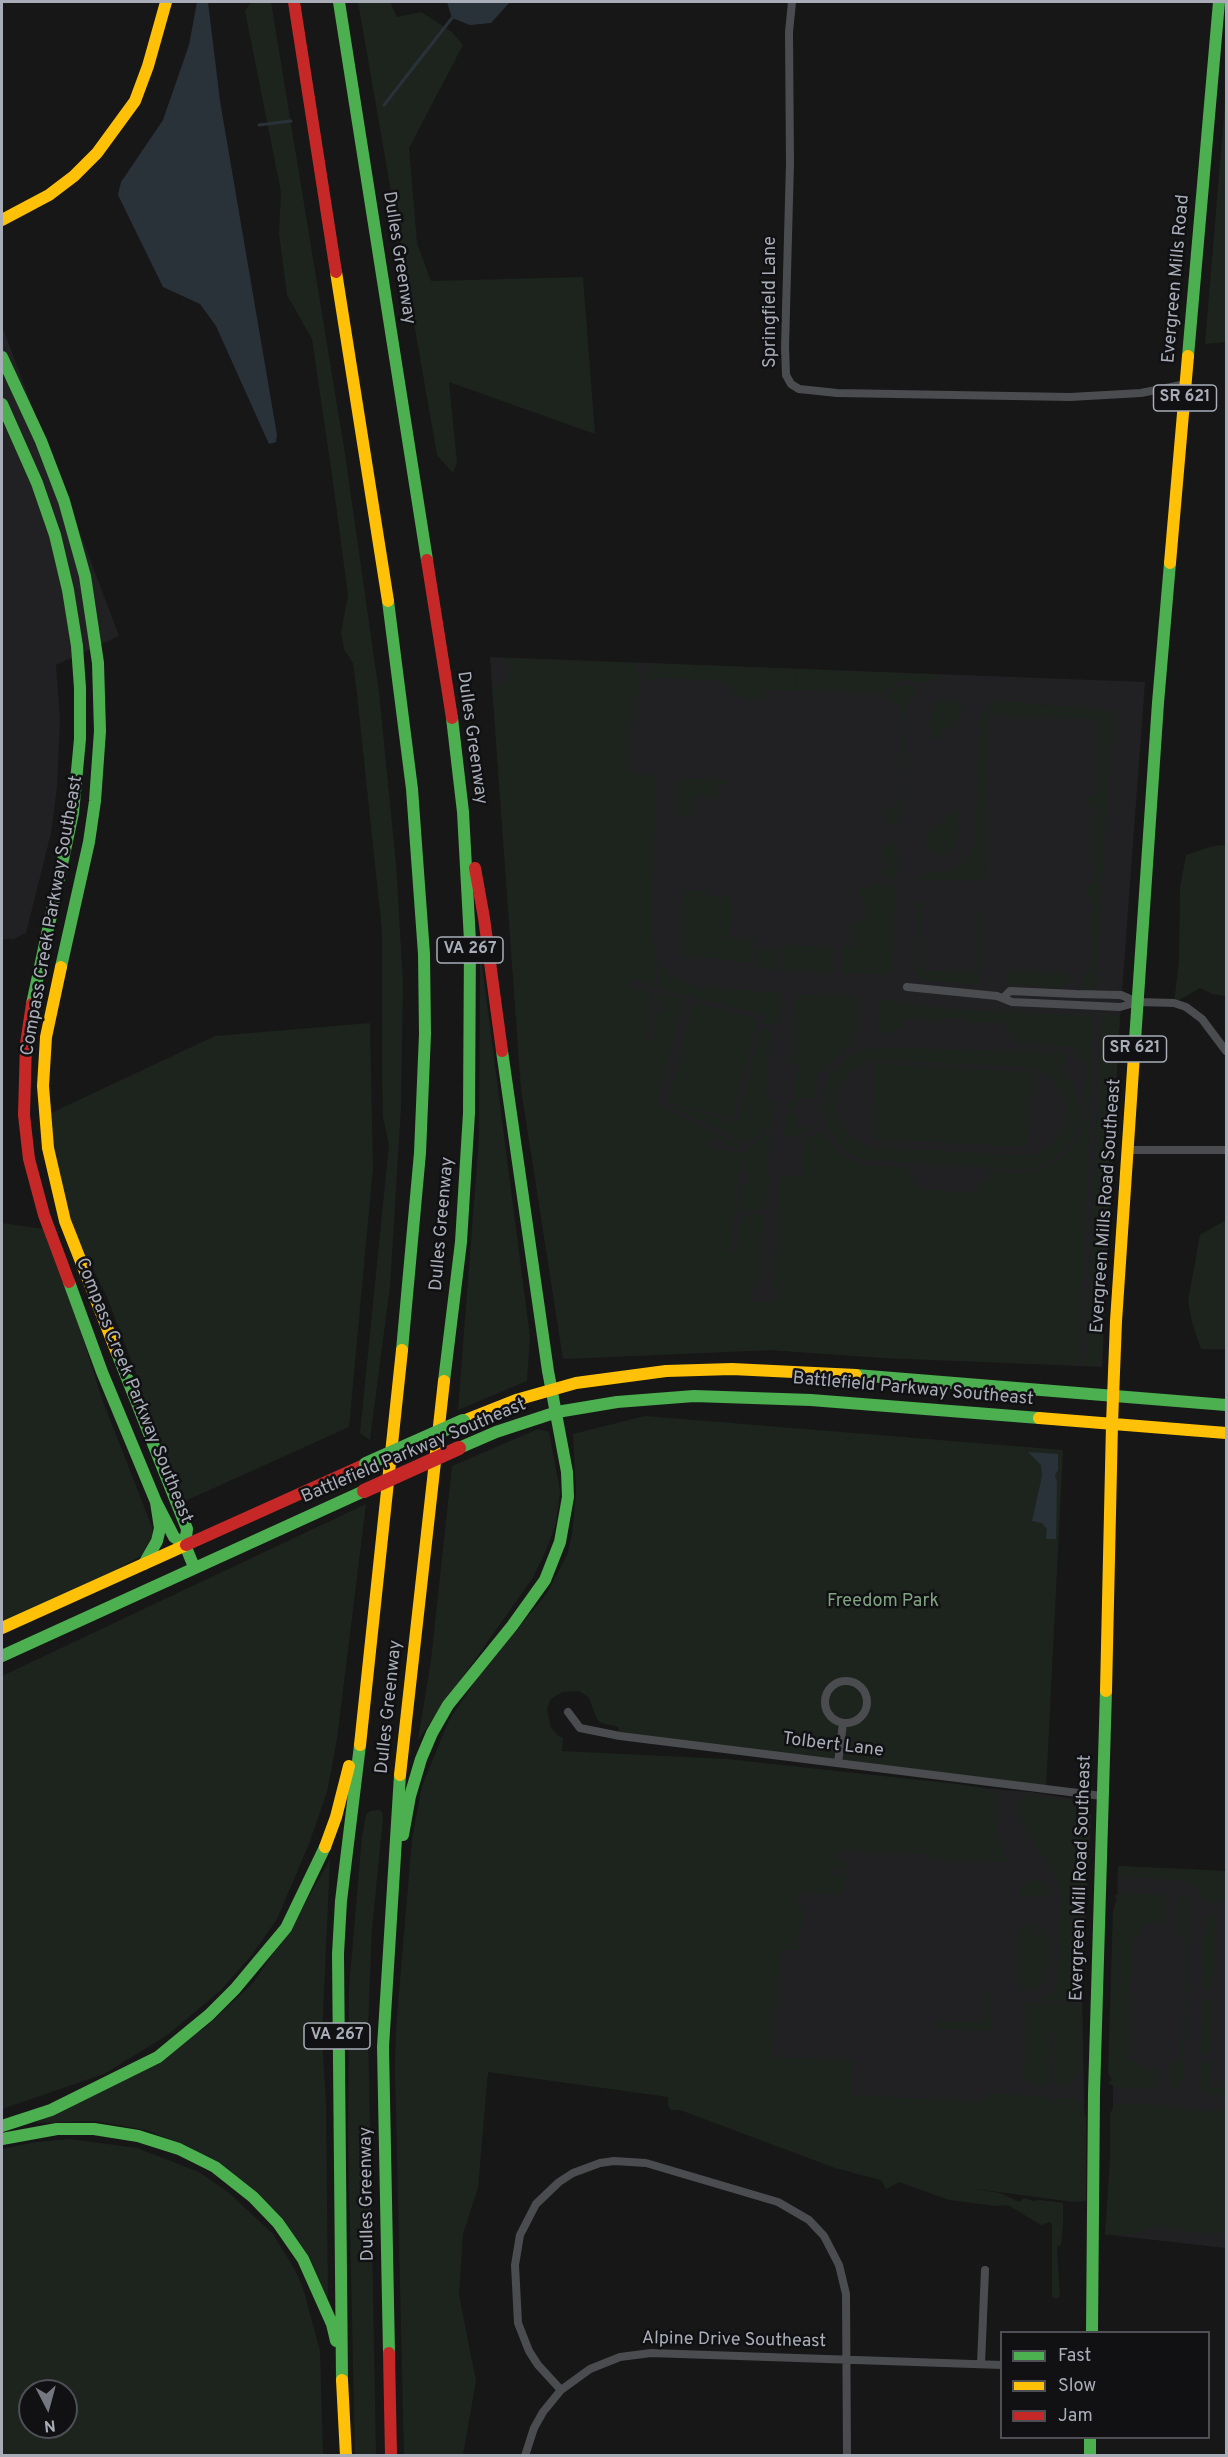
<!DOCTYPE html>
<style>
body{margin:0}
#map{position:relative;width:1228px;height:2457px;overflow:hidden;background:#171717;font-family:Overpass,sans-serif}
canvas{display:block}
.frame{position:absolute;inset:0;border:3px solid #a8adb8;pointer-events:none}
.legend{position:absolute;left:1000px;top:2331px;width:210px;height:108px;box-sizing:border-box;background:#111113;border:2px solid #4d4f55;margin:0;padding:8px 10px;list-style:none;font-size:18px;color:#a8adb8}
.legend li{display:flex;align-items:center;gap:12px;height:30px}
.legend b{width:30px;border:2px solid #4d4f55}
.north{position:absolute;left:18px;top:2379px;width:60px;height:60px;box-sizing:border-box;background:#111113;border:2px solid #4d4f55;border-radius:50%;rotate:174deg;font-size:16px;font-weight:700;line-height:24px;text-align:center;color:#a8adb8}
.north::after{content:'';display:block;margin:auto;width:21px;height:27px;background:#757880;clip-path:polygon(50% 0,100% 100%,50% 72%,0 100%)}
</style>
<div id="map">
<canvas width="1228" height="2457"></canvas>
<div class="frame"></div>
<ul class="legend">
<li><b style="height:8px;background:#4caf50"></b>Fast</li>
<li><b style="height:8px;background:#ffc107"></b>Slow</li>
<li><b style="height:8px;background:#c62828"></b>Jam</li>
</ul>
<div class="north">N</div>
</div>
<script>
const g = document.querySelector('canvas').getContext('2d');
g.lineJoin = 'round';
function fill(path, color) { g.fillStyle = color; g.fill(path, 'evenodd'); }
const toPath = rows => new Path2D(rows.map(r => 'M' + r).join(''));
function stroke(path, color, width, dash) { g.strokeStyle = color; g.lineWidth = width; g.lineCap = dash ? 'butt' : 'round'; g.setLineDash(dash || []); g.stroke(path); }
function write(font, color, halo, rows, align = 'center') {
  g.font = font + ' Overpass,sans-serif'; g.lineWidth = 5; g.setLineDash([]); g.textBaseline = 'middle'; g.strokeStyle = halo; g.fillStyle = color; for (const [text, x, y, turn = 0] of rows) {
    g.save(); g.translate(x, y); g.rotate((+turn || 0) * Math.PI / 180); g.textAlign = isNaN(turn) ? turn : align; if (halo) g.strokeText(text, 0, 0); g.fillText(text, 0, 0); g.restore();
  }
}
const built = toPath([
 [2,326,119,636,56,665,60,719,57,787,51,833,26,933,14,939,2,939],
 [490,657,1145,682,1119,1032,1102,1367,884,1358,771,1350,563,1359,521,1088],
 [804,1774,1030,1792,1076,1799,1091,1815,1082,1989,1086,2201,1074,2202,914,2180,689,2099],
 [1118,1866,1226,1871,1226,2248,1110,2235]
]);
const green = toPath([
 [251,2,271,2,345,454,379,693,396,864,403,982,401,1108,390,1286,370,1440,360,1433,389,1145,383,1117,382,1073,382,931,357,694,353,663,344,649,341,633,348,595,332,475,312,339,287,295,279,233,281,192,245,11],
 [358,2,390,2,397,17,421,12,452,32,463,45,409,148,417,243,431,281,583,277,595,434,449,382,457,462,453,473,437,455],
 [1226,91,1226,342,1205,344],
 [504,658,636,663,636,674,639,675,640,687,638,695,631,697,630,773,656,776,651,929,654,948,658,959,653,988,645,987,645,981,632,980,631,989,653,992,651,1013,651,996,645,993,650,999,647,1039,652,1039,654,1013,661,1013,662,1000,656,1000,657,992,683,998,657,1104,742,1146,739,1148,724,1146,724,1140,710,1139,710,1149,742,1152,730,1252,737,1252,741,1216,764,1214,758,1285,750,1295,751,1302,776,1302,776,1292,772,1285,781,1175,802,1177,805,1140,820,1131,841,1153,856,1162,875,1166,910,1167,909,1179,916,1180,916,1189,977,1193,979,1182,987,1183,987,1171,1019,1173,1040,1170,1065,1156,1077,1140,1083,1125,1086,1064,1071,1047,1013,1042,1012,1034,1005,1033,1005,1023,967,1022,966,1019,963,1018,943,1017,943,1020,904,1019,904,1029,896,1029,896,1033,877,1033,879,999,948,1009,1094,1016,1079,1362,1069,1365,884,1358,770,1350,563,1359,521,1088,492,685,499,685,508,681,510,667],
 [649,663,796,669,795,691,766,690,764,699,744,699,742,696,736,696,729,684,719,680,658,678,645,682,645,675,649,675],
 [797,669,823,670,943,675,923,684,909,680,900,681,883,693,796,690],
 [910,684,918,689,905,706,901,816,894,824,886,824,885,809,898,808,902,706,893,705,893,702,886,701,890,692,895,688],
 [948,699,962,703,961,715,936,739,931,739,930,719,933,708,938,702],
 [1004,701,1113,711,1095,990,1084,987,1082,976,1083,974,1090,972,1092,896,1085,895,1085,886,1093,884,1095,807,1088,806,1088,797,1096,796,1098,719,992,715,989,704],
 [987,709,989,712,984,881,920,880,919,878,924,873,946,872,959,867,967,861,974,848,980,718,983,710],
 [683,778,726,780,727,784,718,784,718,797,693,796,693,814,689,814,689,817,677,817,677,785],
 [955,809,958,811,957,841,955,846,947,853,934,853,925,844,926,835],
 [886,843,893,843,897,849,898,878,896,879,886,879,882,876,884,866,887,867,887,871,889,870,889,860,887,860,887,864,883,862,884,845],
 [1226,845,1226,996,1212,994,1200,988,1174,1003,1179,960,1180,888,1186,855,1213,846],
 [870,884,895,885,892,974,842,973,841,950,844,947,853,946,854,922,865,922,866,899,860,898,860,889,869,889],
 [683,890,706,891,707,896,732,897,730,938,755,940,753,963,683,955,680,951],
 [920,902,928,903,929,905,921,908,919,970,979,972,980,981,978,984,928,981,917,975,915,968,917,905],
 [977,910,983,912,981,967,974,969],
 [781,944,834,948,834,972,781,971],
 [480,949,530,1337,527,1381,458,1410,479,1138],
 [758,949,777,950,775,970,758,968],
 [661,963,674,976,695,987,782,993,780,1023,773,1023,771,1026,762,1023,764,1015,657,988],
 [1008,971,1066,973,1070,976,1070,982,1063,988,1013,985,1005,979],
 [796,994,857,997,854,1044,817,1073,815,1098,799,1098,795,1109,786,1107,787,1102,794,1101,798,1064,790,1062],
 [694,1003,758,1019,732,1119,668,1102],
 [1101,1012,1120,1017,1100,1366,1083,1366,1082,1364,1086,1359],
 [370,1023,373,1168,349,1427,183,1502,147,1415,136,1373,107,1297,75,1233,53,1147,51,1113,215,1036],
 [761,1028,771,1030,765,1100,774,1102,772,1124,750,1142,741,1141,662,1102,731,1122,737,1121],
 [875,1047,1067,1053,1066,1067,1059,1067,1075,1089,1079,1101,1079,1125,1067,1149,1059,1156,1038,1167,1019,1169,864,1160,850,1154,839,1146,826,1124,822,1106,828,1078,838,1066,848,1056],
 [882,1060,1029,1067,1039,1070,1049,1076,1063,1093,1067,1105,1064,1127,1048,1148,1035,1154,1021,1155,870,1147,848,1135,840,1124,836,1108,837,1101,839,1088,846,1077,855,1069,867,1062],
 [876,1064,1032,1072,1028,1147,873,1139],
 [787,1114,797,1115,798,1126,813,1126,800,1136,784,1135],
 [771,1129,765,1208,758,1211,740,1212,741,1184,748,1184,750,1171,743,1170,745,1151],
 [1226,1220,1226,1349,1201,1349,1192,1322,1188,1301,1200,1235],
 [2,1223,43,1229,78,1322,102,1399,152,1527,152,1536,142,1555,113,1572,2,1621],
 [645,1416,1063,1450,1046,1789,620,1736,618,1727,601,1723,597,1719,589,1698,579,1691,563,1692,555,1696,550,1700,547,1709,551,1727,557,1735,563,1738,562,1751,727,1759,957,1784,984,1788,996,1795,999,1806,996,1834,1008,1862,931,1859,930,1854,846,1851,835,1855,835,1869,828,1869,827,1874,839,1875,837,1860,846,1860,844,1895,797,1892,797,1905,803,1906,802,1929,798,1936,797,1950,781,1950,780,1976,778,1976,775,1999,772,2057,853,2060,851,2095,986,2102,986,2095,990,2093,1047,2097,1048,2101,1052,2101,1054,2097,1074,2099,1082,2106,1086,2117,1086,2201,1074,2202,969,2188,1000,2193,1019,2202,1024,2198,1033,2201,1039,2200,1063,2203,1063,2225,1061,2245,1057,2247,1060,2297,1056,2299,1052,2297,1052,2225,1050,2222,1041,2225,1008,2205,996,2206,949,2200,899,2182,886,2189,881,2180,835,2168,680,2110,671,2110,668,2106,668,2097,488,2072,478,2188,463,2234,459,2295,476,2381,463,2455,404,2456,395,2068,396,2028,412,1839,422,1786,449,1720,479,1676,547,1593,567,1555,572,1535,576,1492,573,1434],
 [538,1429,549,1432,560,1491,556,1523,545,1553,532,1579,418,1740,431,1660,452,1466],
 [366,1504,337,1739,327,1792,309,1844,277,1919,250,1957,220,1991,166,2036,104,2074,2,2109,2,1676],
 [1027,1795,1077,1802,1083,1805,1089,1817,1082,2002,1040,2000,1052,1993,1057,1983,1061,1894,1056,1879,1015,1809,1019,1801],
 [379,1810,382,1812,383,1818,372,1929,368,2025,376,2455,355,2456,348,2138,349,1988,362,1836,366,1815,370,1811],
 [330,1859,322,2037,326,2104,328,2301,309,2257,190,2147,146,2130,96,2121,35,2123,205,2028,253,1983,296,1920],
 [1118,1866,1226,1871,1226,1902,1205,1902,1199,1888,1187,1881,1124,1876,1118,1874],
 [1036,1879,1043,1881,1048,1887,1049,1897,1021,1896,1019,1894,1022,1885],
 [1122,1893,1160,1894,1166,1898,1165,1921,1145,1924,1141,1930,1140,1937,1132,1939,1128,2059,1135,2060,1144,2069,1159,2070,1158,2089,1115,2087,1108,2083,1112,2080,1108,2073,1113,1910,1117,1899,1114,1896],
 [1179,1895,1186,1898,1190,1907,1187,1991,1183,1991,1185,1938,1175,1935],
 [1214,1913,1226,1914,1216,1914,1215,1976,1213,1977,1212,1988,1205,1988,1202,1986,1205,1920],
 [1032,1923,1030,1936,1035,1936,1033,1923,1037,1923,1046,1929,1048,1943,1046,1981,1036,1990,1032,1991,1030,1986,1030,1991,1023,1989,1017,1983,1016,1973,1018,1932,1022,1927],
 [986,1991,992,1992,991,2031,940,2029,936,2026,936,2021,985,2023],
 [1183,1994,1187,1995,1183,2079,1179,2086,1172,2089,1169,2088,1170,2065,1171,2062,1180,2061],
 [1204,1999,1212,2001,1211,2011,1213,2012,1210,2054,1202,2054,1200,2051,1201,2010,1204,2010,1204,2006,1201,2005],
 [1026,2001,1082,2005,1082,2064,1079,2074,1071,2083,1055,2086,1053,2081,1055,2039,1044,2021,1051,2042,1049,2081,1046,2086,1034,2085,1026,2081,1024,2075,1026,2014,1024,2005],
 [1202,2061,1211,2063,1210,2086,1222,2086,1222,2091,1226,2091,1226,2095,1207,2094,1201,2091,1199,2083,1199,2063],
 [1122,2103,1155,2104,1201,2112,1207,2110,1226,2111,1226,2231,1202,2234,1160,2227,1146,2229,1140,2233,1105,2235,1110,2158,1110,2113,1115,2105],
 [70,2139,137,2148,199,2172,228,2192,273,2234,295,2270,303,2288,320,2351,323,2455,2,2455,2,2149,36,2142],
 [30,2391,66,2391,66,2427,30,2427]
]);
const water = toPath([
 [197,2,208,2,220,101,277,435,276,442,269,444,216,326,200,304,163,287,118,195,121,182,163,120,189,45],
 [447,2,510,2,491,23,470,25,452,18],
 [1028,1452,1058,1454,1058,1470,1055,1475,1057,1482,1056,1539,1046,1539,1047,1529,1042,1523,1032,1521,1042,1476,1041,1465]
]);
const stream = toPath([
 [384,105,452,18],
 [259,125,291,121]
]);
const street = toPath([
 [792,2,789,32,790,163,785,347,786,375,791,384,799,389,837,393,1070,397,1141,393,1186,384],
 [907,987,997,996,1012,1002,1120,1007,1138,1002,1174,1003,1186,1007,1202,1019,1226,1051],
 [1004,997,1010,991,1076,994,1121,995,1137,1002],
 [1129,1150,1226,1150],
 '825 1702a21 21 0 1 1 42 0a21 21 0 1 1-42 0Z',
 [568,1712,580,1728,620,1736,1102,1796],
 [838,1763,843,1723],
 [981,2364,985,2270],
 [561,2390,538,2365,529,2351,518,2323,515,2265,520,2235,536,2204,559,2182,573,2173,600,2163,614,2161,646,2163,778,2202,809,2220,824,2236,839,2265,846,2294,847,2456],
 [525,2456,534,2428,543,2412,561,2390,590,2369,620,2357,651,2353,1002,2365]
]);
const fast = toPath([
 [339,2,427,560],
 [1188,356,1219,2],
 [2,357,41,441,64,501,85,576,98,663,100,731,95,801,89,842,61,967],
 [2,404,37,483,55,535,68,590,77,646,80,688,80,739,73,813,32,1004],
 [388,601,412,789,424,954,425,1034,420,1153,402,1350],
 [1134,1055,1158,703,1170,563],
 [69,1282,102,1372,156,1502,174,1537,185,1545],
 [117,1353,187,1529,185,1545,194,1567],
 [856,1375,1226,1405],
 [444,1381,461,1242,469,1113,470,941,463,812,452,718],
 [459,1448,496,1432,557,1412,617,1402,694,1396,811,1400,1039,1418],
 [144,1564,157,1541,160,1528,156,1502],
 [2,1656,364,1491],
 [403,1835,410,1796,421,1759,432,1733,448,1705,512,1626,545,1580,560,1542,568,1497,567,1472,548,1371,502,1051],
 [2,2126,51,2110,158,2057,209,2015,235,1989,286,1928,325,1847],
 [2,2139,57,2129,94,2129,138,2136,179,2149,215,2167,253,2197,278,2223,303,2259,332,2324,336,2341],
 [1092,2332,1094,2093,1106,1691],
 [389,2353,383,2047,400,1775],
 [342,2380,338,1954,341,1901,360,1745],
 [1090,2438,1090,2456]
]);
const slow = toPath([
 [2,220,49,195,74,176,97,153,135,101,148,66,166,2],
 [336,272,388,601],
 [1170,563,1188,356],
 [61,967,46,1037,43,1086,48,1148,65,1221,117,1353],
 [1039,1418,1226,1433],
 [463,1421,516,1400,576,1383,666,1371,732,1369,856,1375],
 [1112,1424,1116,1321,1134,1055],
 [2,1628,186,1545],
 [1106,1691,1112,1424],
 [360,1745,402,1350],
 [400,1775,444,1381],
 [325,1847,336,1817,349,1766],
 [342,2380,346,2456]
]);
const jam = toPath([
 [294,2,336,272],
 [427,560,452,718],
 [475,868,484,918,502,1051],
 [32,1004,26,1044,24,1115,29,1159,44,1215,69,1282],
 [186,1545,366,1464],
 [389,2353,391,2456]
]);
const fastBridge = toPath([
 [366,1464,463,1421]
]);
const jamBridge = toPath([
 [364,1491,459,1448]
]);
const shields = [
 [1185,398,63],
 [470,950,66],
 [1135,1049,63],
 [337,2036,66]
];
const shieldNames = [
 ["SR 621",1185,398],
 ["VA 267",470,950],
 ["SR 621",1135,1049],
 ["VA 267",337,2036]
];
const streetNames = [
 ["Dulles Greenway",398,258,81],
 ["Evergreen Mills Road",1177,279,-85],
 ["Springfield Lane",771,302,-90],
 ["Dulles Greenway",471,738,82],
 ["Compass Creek Parkway Southeast",53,916,-80],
 ["Evergreen Mills Road Southeast",1107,1206,-86],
 ["Dulles Greenway",443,1224,-85],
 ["Battlefield Parkway Southeast",913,1390,5],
 ["Compass Creek Parkway Southeast",133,1391,68],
 ["Battlefield Parkway Southeast",414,1452,-23],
 ["Dulles Greenway",390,1707,-84],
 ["Tolbert Lane",833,1746,7],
 ["Evergreen Mill Road Southeast",1082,1878,-88],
 ["Dulles Greenway",368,2194,-91],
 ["Alpine Drive Southeast",734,2341,1]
];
const parkNames = [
 ["Freedom Park",883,1602]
];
fill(built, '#212123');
fill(green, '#1d241e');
fill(water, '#2a3239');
stroke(stream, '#2a3239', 3);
stroke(street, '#4b4c50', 8);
stroke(fast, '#4caf50', 12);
stroke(slow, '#ffc107', 12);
stroke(jam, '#c62828', 12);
stroke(fastBridge, '#4caf50', 14);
stroke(jamBridge, '#c62828', 14);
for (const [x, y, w] of shields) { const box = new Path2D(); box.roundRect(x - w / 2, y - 13, w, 26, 4.5); g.fillStyle = '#111113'; g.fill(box); stroke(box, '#a8adb8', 1.5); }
write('bold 16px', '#a8adb8', null, shieldNames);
write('18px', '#a8adb8', '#111113', streetNames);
write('18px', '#7fa381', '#111113', parkNames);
</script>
